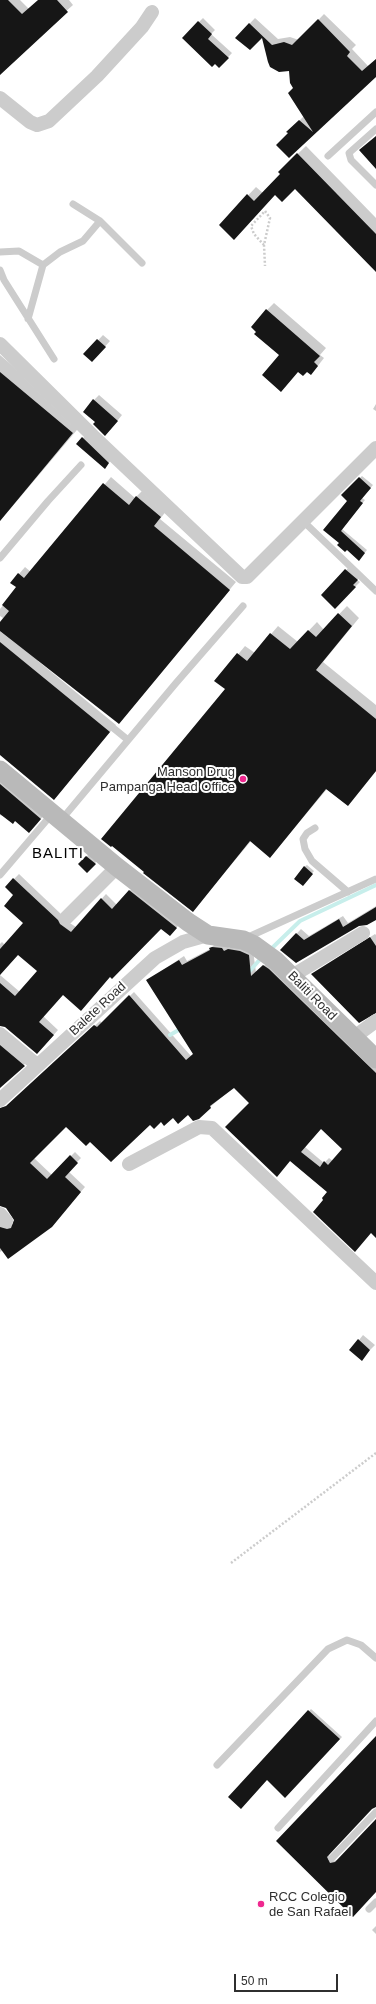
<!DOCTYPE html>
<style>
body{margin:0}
#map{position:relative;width:376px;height:2004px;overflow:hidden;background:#fff;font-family:Helvetica,sans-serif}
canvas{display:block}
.scale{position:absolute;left:234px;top:1974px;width:104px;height:18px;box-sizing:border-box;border:2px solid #2f2f2f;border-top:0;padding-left:5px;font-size:12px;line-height:14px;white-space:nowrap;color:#2f2f2f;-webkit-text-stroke:3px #fff;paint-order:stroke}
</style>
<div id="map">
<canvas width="376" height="2004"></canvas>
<div class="scale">50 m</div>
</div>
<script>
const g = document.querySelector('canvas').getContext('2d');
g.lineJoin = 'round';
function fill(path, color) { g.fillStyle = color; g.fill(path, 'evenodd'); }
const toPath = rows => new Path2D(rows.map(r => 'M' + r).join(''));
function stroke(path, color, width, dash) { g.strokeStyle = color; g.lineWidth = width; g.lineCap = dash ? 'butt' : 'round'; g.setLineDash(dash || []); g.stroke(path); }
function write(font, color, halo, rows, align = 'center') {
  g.font = font + ' Helvetica,sans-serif'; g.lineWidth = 4; g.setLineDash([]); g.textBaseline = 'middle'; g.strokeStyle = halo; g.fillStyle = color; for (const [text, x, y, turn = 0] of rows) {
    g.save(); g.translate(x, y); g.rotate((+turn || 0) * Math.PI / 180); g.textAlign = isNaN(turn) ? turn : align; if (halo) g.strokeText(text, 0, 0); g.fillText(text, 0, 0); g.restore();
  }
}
const shadow = toPath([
 [0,0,20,0,29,9,39,0,69,0,73,5,0,70],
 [324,14,356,45,352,49,368,66,376,59,376,75,289,156,288,132,304,116,294,88,290,70,268,62,263,36,250,49,236,38,255,18,278,39,290,37,299,40],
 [203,18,215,30,211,34,232,53,219,67,183,38],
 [306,146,376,218,376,271,295,188,276,194,220,225,256,187,263,193,282,174,279,172],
 [274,303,326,348,320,355,324,358,317,367,280,355,257,331,267,310],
 [103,335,110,341,92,361,85,354],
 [0,355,82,424,0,521],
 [99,395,122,415,110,430,97,422,94,400],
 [376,404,376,411,373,409],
 [88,433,114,458,104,467,83,438],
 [362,476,373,485,362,498,365,500,342,529,367,550,359,560,325,530,348,500,342,495],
 [111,477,135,498,143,490,167,510,160,519,236,582,119,723,40,660,38,661,116,725,54,799,0,753,0,622,3,618,0,616,0,609,18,587,19,574,25,567,31,572],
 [351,565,362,575,357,580,360,582,335,607,322,595],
 [347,606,359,618,323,662,376,705,376,771,347,805,327,789,270,857,251,841,200,902,226,689,216,681,245,646,255,653,278,626,298,642,317,622,324,630],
 [0,781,47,811,36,825,15,820,0,815],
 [89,854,97,861,87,871,79,864],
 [307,865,314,871,305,882,304,867],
 [19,874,62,915,65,920,76,927,106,894,117,905,134,886,181,923,174,930,161,928,111,976,63,994,43,1016,58,1030,42,1048,6,1026,0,1025,0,975,20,992,38,971,18,954,0,975,0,944,2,942,5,945,24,923,14,894,6,887],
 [376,906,376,919,281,950,301,929,309,936,343,916,348,923],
 [375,934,376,935,376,1012,313,974],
 [215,944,227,944,229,948,234,945,253,950,256,973,268,962,376,1064,376,1232,324,1199,328,1191,291,1160,277,1176,250,1103,234,1087,210,1107,90,1140,66,1125,34,1158,52,1175,75,1152,81,1158,68,1171,85,1187,51,1226,9,1258,3,1250,0,1252,0,1217,4,1223,12,1225,15,1219,7,1207,0,1205,0,1118,18,1096,100,1021,102,1023,134,992,191,1056,194,1053,148,980,184,956,187,961,210,949],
 [321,1128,343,1149,333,1161,329,1158,324,1163,305,1147],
 [0,1037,28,1061,0,1087],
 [363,1335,375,1345,366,1354,359,1340],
 [311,1709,342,1737,285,1796,267,1779,229,1797],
 [376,1737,376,1800,330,1851,329,1856,333,1861,339,1860,376,1821,376,1891,277,1841],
 [376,1926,376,1934,372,1930]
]);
const stream = toPath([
 [270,950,300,921,376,885],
 [248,973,262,957],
 [170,1035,182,1028]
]);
const building = toPath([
 [0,0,8,0,22,14,38,0,57,0,68,12,0,75],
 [318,19,350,52,347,56,362,71,376,59,376,77,289,158,276,145,288,133,286,132,299,120,313,132,288,93,293,88,290,83,289,71,279,72,270,67,268,62,262,38,250,50,235,38,249,23,272,45,284,42,292,45],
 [198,21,212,34,208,39,229,58,219,68,215,64,212,67,182,38],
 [376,136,376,169,359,150],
 [297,153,376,234,376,272,295,189,282,202,275,195,234,240,219,225,247,194,254,201,280,174,278,172],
 [266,309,320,356,314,362,318,366,311,375,307,372,303,376,298,372,281,392,262,375,279,355,254,334,256,332,251,327],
 [97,339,106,347,92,362,83,354],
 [0,372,73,433,0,521],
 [93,399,118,421,105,436,93,424,95,422,83,412],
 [82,437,109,463,105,469,76,444],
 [359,477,371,488,360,501,363,503,341,531,365,553,359,561,347,550,345,552,337,545,339,543,323,530,347,501,341,495],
 [103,483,129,505,136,496,161,517,154,526,230,590,119,724,0,631,0,622,9,611,2,605,16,587,10,583,18,573,24,578],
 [345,569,358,580,353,585,356,587,335,609,321,595],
 [338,613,352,626,316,670,376,719,376,771,348,806,326,789,270,858,250,841,193,912,143,873,144,872,112,846,111,847,101,839,225,689,214,681,237,653,247,661,270,633,290,649,308,630,316,637],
 [0,642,110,732,54,800,0,755],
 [0,784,41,819,29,833,15,821,13,824,0,814],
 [86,856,96,864,87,873,78,864],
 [304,866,313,874,303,886,294,879],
 [13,878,58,920,60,924,71,932,101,898,112,909,129,890,177,928,170,936,161,929,112,979,110,977,81,1011,63,995,39,1022,54,1035,37,1054,5,1027,0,1026,0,983,15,996,37,971,18,955,0,975,0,949,23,923,4,906,13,895,5,887],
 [376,907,376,920,367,925,359,926,296,963,280,950,296,933,304,940,339,919,343,927],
 [370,937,376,946,376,1013,359,1023,311,974],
 [212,947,222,948,224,951,228,949,240,951,249,955,251,976,263,965,269,969,376,1073,376,1238,371,1233,355,1252,313,1212,323,1200,322,1198,327,1192,290,1161,277,1177,225,1127,249,1103,234,1088,210,1106,211,1108,199,1119,193,1121,188,1115,178,1124,173,1118,164,1126,161,1122,154,1129,150,1125,111,1162,90,1142,86,1146,66,1127,30,1163,47,1179,70,1155,78,1163,65,1177,81,1192,52,1227,8,1259,0,1248,0,1227,7,1229,11,1228,14,1220,6,1208,0,1206,0,1108,6,1106,94,1025,97,1027,129,995,186,1060,193,1054,146,980,179,960,182,965,210,950,209,948],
 [321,1129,342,1149,328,1165,324,1161,320,1167,301,1152],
 [0,1045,25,1066,0,1088],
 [358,1339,370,1350,362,1361,349,1350],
 [308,1710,340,1739,285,1798,267,1780,241,1809,228,1797],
 [376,1736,376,1807,372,1809,327,1857,330,1863,335,1862,376,1819,376,1892,353,1917,276,1841]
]);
const path = toPath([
 [264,245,254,234,251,226,265,211,270,218,264,245,265,266],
 [231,1563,376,1453]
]);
const service = toPath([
 [376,129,349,153,351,160,376,185],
 [328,156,376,112],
 [100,221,142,263],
 [0,252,19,251,43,265],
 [0,270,4,280,54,359],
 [28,319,43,265,60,252,83,241,100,221,73,204],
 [303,521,376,591],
 [0,558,48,501,81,465],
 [0,636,128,740],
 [62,819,176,683,243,606],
 [315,828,307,833,303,839,305,849,312,861,348,892],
 [0,875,52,814],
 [246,938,376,879],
 [217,1765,328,1649,347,1640,361,1645,376,1658],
 [278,1828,376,1721],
 [332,1858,376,1812],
 [369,1909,376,1902]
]);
const minor = toPath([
 [0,98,30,122,37,125,49,121,97,76,142,27,152,12],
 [0,344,93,436,242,577,247,577,376,448],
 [66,918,117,867],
 [292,976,363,933],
 [0,1034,37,1065],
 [353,1038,376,1021],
 [0,1100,155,958,183,942,208,935],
 [129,1164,199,1127,212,1128,376,1283],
 [0,1214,6,1221]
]);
const secondary = toPath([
 [0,770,117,867,188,922,208,935,243,940,254,945,276,961,376,1059]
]);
const markers = [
 [243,779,4,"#ef288f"],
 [261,1904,4,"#ef288f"]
];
const poiNames = [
 ["Manson Drug",235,772],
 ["Pampanga Head Office",235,787],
 ["RCC Colegio",269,1897,"left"],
 ["de San Rafael",269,1912,"left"]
];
const streetNames = [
 ["Baliti Road",312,996,45],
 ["Balete Road",98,1009,-43]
];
const quarterNames = [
 ["BALITI",58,854]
];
fill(shadow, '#0003');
stroke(stream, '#c7eeeb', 4);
fill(building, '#161616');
stroke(path, '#ccc', 2.5, [2, 2]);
stroke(service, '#ccc', 7);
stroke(minor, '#ccc', 14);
stroke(secondary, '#b9b9b9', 19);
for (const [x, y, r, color] of markers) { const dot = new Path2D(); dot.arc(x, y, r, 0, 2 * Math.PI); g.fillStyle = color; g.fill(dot); stroke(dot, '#fff', 1.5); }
write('13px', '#2f2f2f', '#fff', poiNames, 'right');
write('13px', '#2f2f2f', '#fff', streetNames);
g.letterSpacing = '1px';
write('15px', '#000', '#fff', quarterNames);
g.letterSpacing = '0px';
</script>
